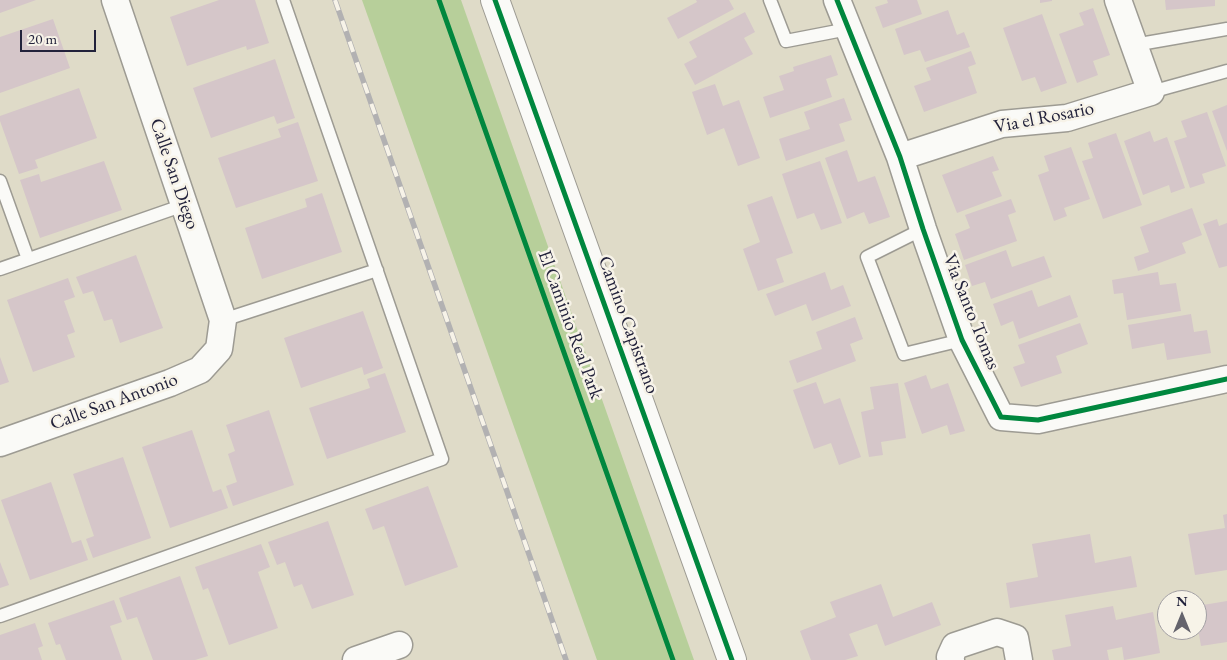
<!DOCTYPE html>
<style>
body{margin:0}
#map{position:relative;width:1227px;height:660px;overflow:hidden;background:#dfdbc8;font-family:"EB Garamond",serif}
canvas{display:block}
.north{position:absolute;left:1157px;top:590px;width:50px;height:50px;box-sizing:border-box;background:#f7f3e8;border:1px solid #a29fa3;border-radius:50%;rotate:0deg;font-size:14px;font-weight:700;line-height:20px;text-align:center;color:#22223b}
.north::after{content:'';display:block;margin:auto;width:18px;height:22px;background:#64636c;clip-path:polygon(50% 0,100% 100%,50% 72%,0 100%)}
.scale{position:absolute;left:20px;top:30px;width:76px;height:22px;box-sizing:border-box;border:2px solid #22223b;border-top:0;padding-left:6px;font-size:15px;line-height:18px;white-space:nowrap;color:#22223b;-webkit-text-stroke:4px #f7f3e8;paint-order:stroke}
</style>
<div id="map">
<canvas width="1227" height="660"></canvas>
<div class="north">N</div>
<div class="scale">20 m</div>
</div>
<script>
const g = document.querySelector('canvas').getContext('2d');
g.lineJoin = 'round';
function fill(path, color) { g.fillStyle = color; g.fill(path, 'evenodd'); }
const toPath = rows => new Path2D(rows.map(r => 'M' + r).join(''));
function stroke(path, color, width, dash) { g.strokeStyle = color; g.lineWidth = width; g.lineCap = dash ? 'butt' : 'round'; g.setLineDash(dash || []); g.stroke(path); }
function write(font, color, halo, rows, align = 'center') {
  g.font = font + ' "EB Garamond",serif'; g.lineWidth = 5; g.setLineDash([]); g.textBaseline = 'middle'; g.strokeStyle = halo; g.fillStyle = color; for (const [text, x, y, turn = 0] of rows) {
    g.save(); g.translate(x, y); g.rotate((+turn || 0) * Math.PI / 180); g.textAlign = isNaN(turn) ? turn : align; if (halo) g.strokeText(text, 0, 0); g.fillText(text, 0, 0); g.restore();
  }
}
const green = toPath([
 [362,0,461,0,694,660,597,660]
]);
const building = toPath([
 [0,0,36,0,0,13],
 [219,0,255,0,269,43,247,50,246,46,187,66,170,17],
 [696,0,729,0,734,9,678,39,667,18,697,2],
 [887,0,917,0,922,14,883,28,875,7,888,3],
 [1040,0,1052,0,1052,1,1040,3],
 [1165,0,1215,0,1215,6,1166,10],
 [1093,8,1110,55,1093,61,1098,75,1077,83,1059,34,1084,25,1079,13],
 [948,10,957,35,964,32,970,47,925,62,920,50,904,55,895,29],
 [745,12,755,32,744,38,753,54,695,85,684,64,697,57,689,42],
 [1042,14,1067,83,1041,92,1035,77,1022,81,1003,28],
 [53,19,70,68,0,93,0,37],
 [971,51,976,64,968,67,977,93,924,112,914,86,931,80,926,68],
 [831,55,838,75,826,79,832,97,770,118,763,97,784,90,779,76,794,71,793,67],
 [275,59,295,118,277,124,274,116,211,138,193,88],
 [715,84,723,106,739,100,760,158,738,166,724,128,707,135,692,92],
 [79,88,97,138,35,160,38,168,19,174,0,121,0,116],
 [844,98,852,120,839,124,845,141,786,161,779,139,810,129,804,112],
 [1227,105,1227,151,1212,111],
 [1207,112,1226,166,1202,174,1205,183,1190,188,1174,141,1187,137,1181,121],
 [298,122,318,181,236,208,218,158,281,137,278,129],
 [1150,131,1154,142,1167,137,1185,188,1171,193,1169,185,1143,195,1124,141],
 [1116,133,1142,205,1103,219,1082,161,1093,158,1088,143],
 [1071,147,1090,199,1064,208,1067,216,1054,221,1038,175,1049,171,1044,156],
 [847,150,858,182,875,176,890,217,869,224,864,212,847,219,825,158],
 [993,156,999,170,992,172,1002,196,957,213,942,175],
 [104,161,122,210,40,238,20,180,39,174,41,182],
 [820,161,842,223,821,230,814,213,797,219,782,174],
 [322,193,342,252,262,279,245,228,307,207,305,199],
 [772,196,793,253,776,259,784,282,758,291,743,249,760,242,747,205],
 [1011,199,1016,212,1008,215,1017,241,964,260,955,234,970,228,965,215],
 [1192,208,1202,235,1182,243,1186,253,1138,271,1134,257,1149,252,1140,227],
 [1217,219,1219,226,1227,223,1227,266,1219,268,1203,224],
 [1006,250,1012,267,1044,256,1052,277,991,299,985,282,972,286,965,265],
 [136,255,163,328,120,343,112,319,104,321,93,291,83,294,76,277],
 [825,272,831,290,843,285,851,306,812,321,806,304,775,316,766,294],
 [1158,272,1160,285,1176,283,1181,311,1127,320,1123,293,1114,294,1112,280],
 [68,278,75,297,64,301,75,332,67,335,75,357,33,372,7,300],
 [1032,290,1038,307,1070,295,1078,317,1019,339,1013,321,1001,326,993,304],
 [363,311,383,368,364,375,362,367,301,388,284,338],
 [1191,314,1194,332,1207,330,1211,353,1167,360,1164,343,1132,349,1128,325],
 [855,317,863,339,850,344,856,361,797,383,789,361,822,349,816,332],
 [1080,323,1088,344,1056,356,1062,373,1021,387,1013,367,1025,363,1018,345],
 [0,357,9,382,0,385],
 [385,373,406,432,327,459,309,408,370,388,367,379],
 [926,375,931,389,948,383,965,431,950,435,947,425,922,434,904,383],
 [816,382,824,404,840,398,861,457,839,465,831,443,814,449,793,390],
 [898,383,906,438,881,442,883,455,869,457,861,412,874,409,870,387],
 [269,410,294,485,233,506,226,486,237,482,228,454,235,451,226,425],
 [192,430,213,492,221,489,228,508,170,528,142,447],
 [123,457,151,538,93,558,86,539,94,536,73,474],
 [51,482,72,543,81,540,88,560,30,580,1,500],
 [428,486,458,567,405,586,384,526,373,530,365,509],
 [1227,514,1227,570,1195,575,1188,534,1225,528,1223,515],
 [328,521,354,595,312,609,302,584,294,587,285,562,277,565,268,542],
 [1090,534,1095,563,1131,556,1137,587,1010,608,1006,583,1038,577,1032,544],
 [261,544,270,567,258,572,278,628,229,645,208,588,203,590,195,567],
 [0,562,9,585,0,588],
 [180,576,208,656,195,660,153,660,137,617,127,620,119,598],
 [881,584,893,617,932,602,941,625,885,646,877,624,849,634,858,656,845,660,811,660,800,631,836,617,830,602],
 [114,600,122,622,110,626,122,660,66,660,60,644,56,645,48,623],
 [1227,601,1227,642,1201,646,1197,623,1197,606],
 [1113,606,1116,620,1153,612,1160,653,1124,660,1122,647,1107,650,1109,660,1054,660,1052,650,1071,646,1065,615],
 [35,623,43,646,38,648,42,660,0,660,0,635]
]);
const service = toPath([
 [770,0,786,41,848,29],
 [1134,45,1227,29],
 [1151,92,1227,71],
 [0,181,28,259],
 [923,229,867,257,904,354,962,340],
 [0,269,184,205],
 [223,320,377,270],
 [0,616,442,459,283,0]
]);
const minor = toPath([
 [837,0,900,157,923,229,962,340,1001,417,1038,420,1227,379],
 [900,157,1002,124,1067,118,1151,92,1118,0],
 [0,443,170,383,200,370,219,349,223,320,115,0],
 [356,660,399,645],
 [951,660,950,657,955,646,997,632,1015,638,1019,660]
]);
const secondary = toPath([
 [495,0,732,660]
]);
const rail = toPath([
 [335,0,566,660]
]);
const cycleway = toPath([
 [439,0,673,660],
 [495,0,732,660],
 [837,0,900,157,923,229,962,340,1001,417,1038,420,1227,379]
]);
const streetNames = [
 ["Via el Rosario",1044,118,-11],
 ["Calle San Diego",174,174,71],
 ["Via Santo Tomas",971,312,68],
 ["El Caminio Real Park",570,325,70],
 ["Camino Capistrano",628,325,70],
 ["Calle San Antonio",114,402,-20]
];
fill(green, '#b7cf9a');
fill(building, '#d5c6c9');
stroke(service, '#9d9b93', 15);
stroke(minor, '#9d9b93', 29);
stroke(secondary, '#9d9b93', 30);
stroke(service, '#fafaf7', 12);
stroke(minor, '#fafaf7', 26);
stroke(secondary, '#fafaf7', 28);
stroke(rail, '#b2b1b2', 5.5);
stroke(rail, '#f7f3e8', 4, [11]);
stroke(cycleway, '#00873e', 5);
write('19px', '#22223b', '#f7f3e8', streetNames);
</script>
